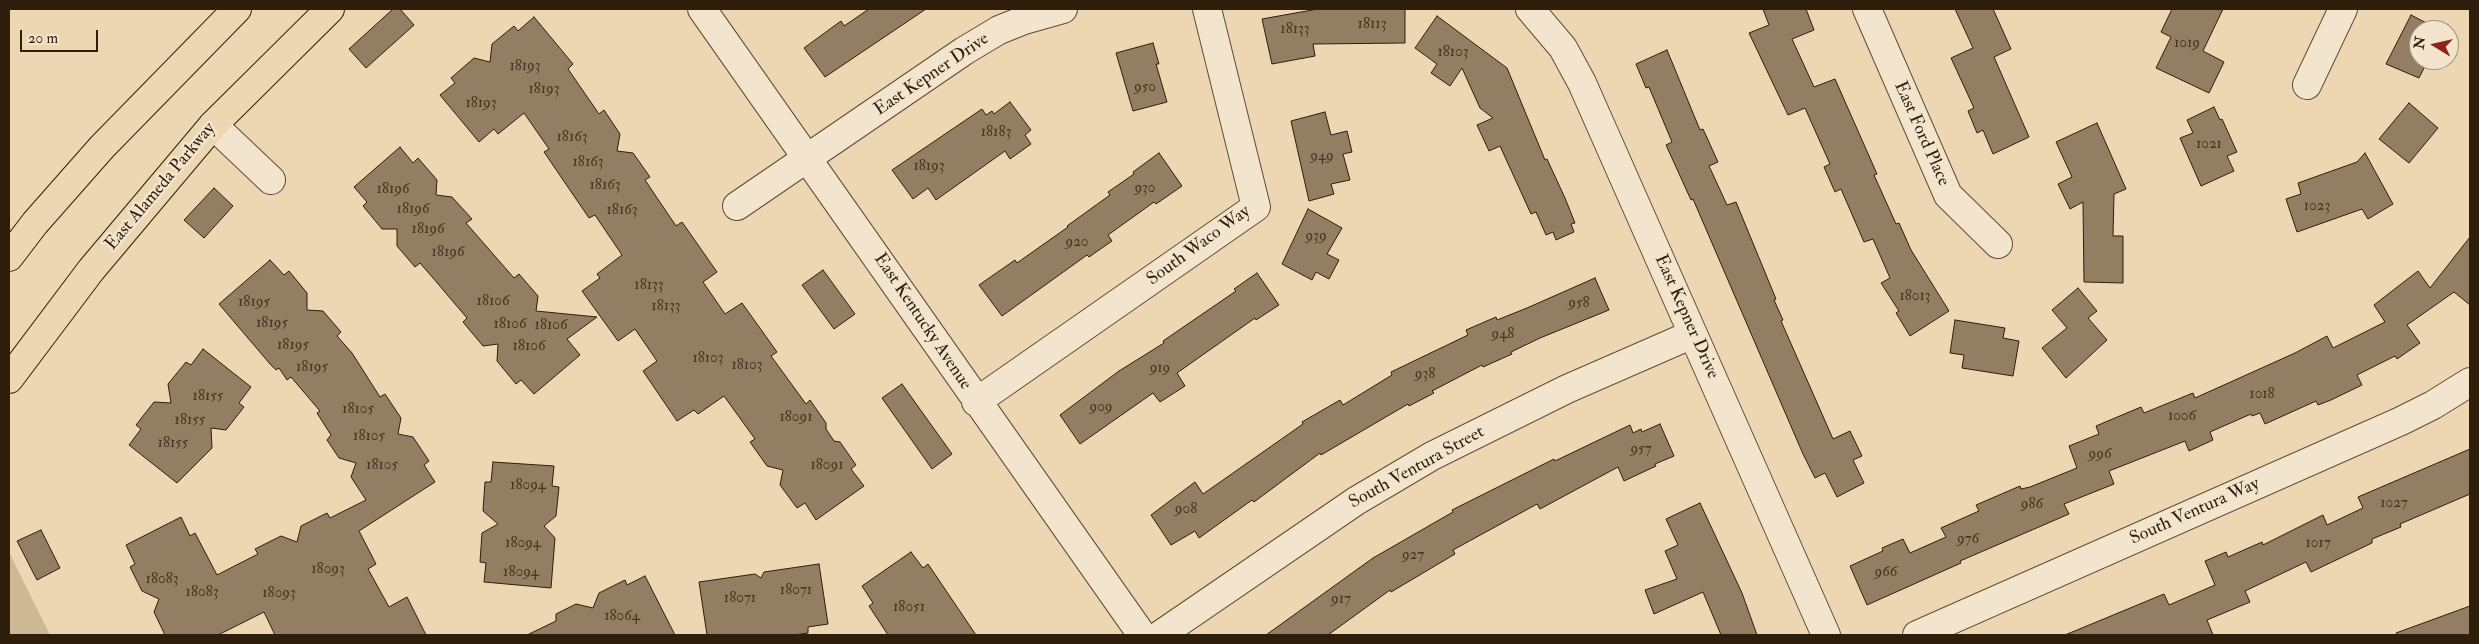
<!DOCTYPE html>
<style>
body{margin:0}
#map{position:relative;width:2479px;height:644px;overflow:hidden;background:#edd7b2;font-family:"IM FELL Double Pica",serif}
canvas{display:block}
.frame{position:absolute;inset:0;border:10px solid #2f1e0b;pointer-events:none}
.north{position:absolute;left:2409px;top:20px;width:50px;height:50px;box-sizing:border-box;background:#f3e5cd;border:1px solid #a5957f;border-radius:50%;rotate:279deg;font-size:14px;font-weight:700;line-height:20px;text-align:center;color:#2f1e0b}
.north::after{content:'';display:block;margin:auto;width:18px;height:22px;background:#8f2418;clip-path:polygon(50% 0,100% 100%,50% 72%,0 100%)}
.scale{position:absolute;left:20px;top:30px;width:78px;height:22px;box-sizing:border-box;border:2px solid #2f1e0b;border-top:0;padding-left:6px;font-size:15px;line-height:18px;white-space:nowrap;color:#2f1e0b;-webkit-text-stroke:4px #f3e5cd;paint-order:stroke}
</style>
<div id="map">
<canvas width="2479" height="644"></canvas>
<div class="frame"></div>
<div class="north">N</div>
<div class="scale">20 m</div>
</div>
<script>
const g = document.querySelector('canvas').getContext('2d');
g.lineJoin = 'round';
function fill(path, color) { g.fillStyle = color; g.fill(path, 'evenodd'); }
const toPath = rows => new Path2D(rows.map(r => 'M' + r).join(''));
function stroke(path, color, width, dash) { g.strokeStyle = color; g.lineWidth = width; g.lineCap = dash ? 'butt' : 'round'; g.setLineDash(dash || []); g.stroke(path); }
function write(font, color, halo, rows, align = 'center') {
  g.font = font + ' "IM FELL Double Pica",serif'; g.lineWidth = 5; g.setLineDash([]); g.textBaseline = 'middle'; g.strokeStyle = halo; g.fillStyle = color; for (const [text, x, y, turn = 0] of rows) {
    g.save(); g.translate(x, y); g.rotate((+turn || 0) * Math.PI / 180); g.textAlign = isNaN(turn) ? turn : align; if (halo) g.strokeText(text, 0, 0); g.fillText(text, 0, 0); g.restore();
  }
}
const green = toPath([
 [9,552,50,635,9,635]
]);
const building = toPath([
 [393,9,400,9,414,25,366,68,349,49,393,9],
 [869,9,926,9,825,77,804,48,841,21,844,26,869,9],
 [1318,9,1405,9,1405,43,1313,44,1315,56,1272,64,1262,19,1318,9],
 [1763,9,1806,9,1814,30,1792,39,1814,87,1835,79,1877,174,1874,175,1896,224,1899,223,1911,250,1949,311,1910,336,1896,313,1899,311,1881,283,1890,278,1873,239,1864,242,1841,189,1835,192,1824,167,1830,164,1805,108,1788,115,1749,33,1769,25,1763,9],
 [1955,9,1993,9,2011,49,1994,57,2029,137,1993,154,1983,130,1977,133,1968,111,1974,108,1951,58,1973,48,1955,9],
 [2172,9,2223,9,2203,51,2224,62,2209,93,2156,68,2171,37,2161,32,2172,9],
 [2411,15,2440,30,2419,30,2419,60,2428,60,2419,78,2386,64,2411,15],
 [1437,16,1507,68,1545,160,1547,159,1565,198,1575,223,1571,224,1574,232,1556,240,1553,232,1546,235,1536,212,1531,214,1500,146,1489,151,1477,125,1493,118,1480,108,1462,68,1450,86,1431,73,1437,64,1415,48,1437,16],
 [534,17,573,64,568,69,599,114,604,110,620,134,617,151,633,153,650,177,645,180,676,226,682,222,717,272,703,282,725,314,742,303,777,352,771,356,806,404,810,400,826,423,826,429,834,441,840,442,856,465,851,469,864,486,816,520,805,503,797,508,780,485,783,470,767,466,750,442,755,439,724,396,698,414,694,410,677,421,643,371,657,361,635,329,618,341,582,291,600,278,597,274,622,255,595,215,589,218,544,152,549,149,524,113,498,134,494,129,479,142,440,95,455,83,451,78,474,58,490,62,492,44,514,26,518,31,534,17],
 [1153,43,1159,64,1156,64,1167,102,1133,111,1116,53,1153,43],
 [1667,50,1700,130,1703,129,1718,162,1709,166,1727,205,1736,202,1776,299,1774,300,1783,320,1781,321,1833,439,1850,431,1862,456,1853,460,1864,483,1837,497,1825,473,1815,478,1803,454,1693,199,1691,200,1666,145,1672,142,1649,87,1646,88,1636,64,1667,50],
 [1010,102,1031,130,1025,135,1031,144,1010,159,1005,151,936,200,928,188,913,199,892,170,982,109,986,115,992,111,994,114,1010,102],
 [2409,103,2438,128,2409,163,2379,139,2409,103],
 [2214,107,2220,120,2222,119,2237,152,2227,156,2234,171,2201,186,2180,138,2193,133,2187,120,2214,107],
 [1325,112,1331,135,1347,131,1352,152,1343,154,1350,180,1331,184,1334,194,1309,201,1291,121,1325,112],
 [2097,123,2126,189,2114,194,2113,236,2123,236,2123,283,2084,282,2083,202,2070,209,2058,184,2072,177,2056,142,2097,123],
 [400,147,413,163,418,158,437,180,436,195,452,197,472,219,466,223,514,278,519,274,538,296,536,311,597,317,567,339,580,355,534,394,521,380,516,384,497,361,498,344,483,346,463,322,467,318,433,278,420,263,415,267,397,246,397,229,382,229,363,206,367,202,354,187,400,147],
 [1159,153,1182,186,1156,204,1154,202,1108,235,1112,241,1089,257,1087,255,1002,316,979,285,1015,260,1017,263,1068,227,1067,226,1110,195,1108,192,1134,174,1133,172,1159,153],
 [2365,153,2393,204,2368,219,2362,209,2297,232,2286,199,2301,194,2298,183,2357,162,2365,153],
 [214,188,233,206,204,238,184,220,214,188],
 [1308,209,1342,228,1327,254,1339,260,1329,279,1316,272,1312,280,1282,264,1308,209],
 [2470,237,2470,305,2454,292,2407,325,2420,343,2397,359,2395,356,2357,375,2362,385,2331,400,2318,405,2316,401,2265,424,2260,413,2252,416,2251,414,2210,432,2213,440,2189,451,2185,441,2109,471,2114,484,2064,504,2069,514,1960,561,1961,563,1867,605,1850,566,1883,551,1882,548,1903,539,1910,553,1946,537,1941,528,1979,511,1976,505,2020,486,2021,489,2030,487,2077,468,2069,446,2099,434,2096,426,2141,407,2144,413,2193,393,2195,398,2295,353,2327,336,2333,348,2385,322,2374,305,2418,271,2430,288,2470,237],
 [270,260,284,275,289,271,307,293,307,310,323,311,341,332,337,336,352,353,380,397,385,394,401,418,398,434,413,437,429,461,424,465,435,482,359,531,376,564,368,569,389,607,407,597,426,635,275,635,264,612,218,635,165,635,154,612,159,599,142,591,130,567,135,564,126,545,181,517,190,536,195,533,217,575,258,554,255,549,281,536,297,542,301,526,327,513,330,518,366,500,351,477,356,463,339,458,327,440,331,435,317,413,320,411,291,377,287,380,279,368,276,370,270,364,219,304,270,260],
 [823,270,855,314,834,329,802,285,823,270],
 [1257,273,1279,305,1256,320,1255,318,1177,373,1185,386,1160,402,1153,393,1080,444,1060,415,1119,371,1164,343,1163,341,1236,291,1234,289,1257,273],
 [1595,278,1609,310,1540,338,1511,352,1512,354,1483,367,1482,365,1432,391,1434,393,1409,406,1408,404,1321,455,1320,453,1254,502,1252,500,1199,538,1195,531,1171,545,1151,515,1195,482,1203,494,1303,424,1302,422,1340,400,1343,405,1392,375,1391,372,1468,335,1466,330,1496,317,1497,320,1527,308,1595,278],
 [2078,288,2097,311,2088,318,2107,340,2066,378,2042,348,2067,328,2052,310,2078,288],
 [1955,320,2005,328,2003,338,2019,341,2013,376,1962,368,1964,355,1950,353,1955,320],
 [203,349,251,387,239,403,244,407,226,430,211,428,212,448,177,483,129,445,141,429,136,425,154,402,171,403,168,384,186,362,191,365,203,349],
 [902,384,952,454,932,469,882,398,902,384],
 [1660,424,1674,456,1655,464,1656,466,1624,481,1618,467,1540,509,1537,504,1453,550,1455,554,1391,592,1390,590,1328,635,1266,635,1373,558,1453,512,1452,510,1554,459,1555,461,1630,425,1633,433,1641,429,1642,432,1660,424],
 [2470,449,2470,494,2400,524,2401,527,2372,539,2372,543,2311,572,2306,562,2245,591,2250,602,2207,620,2213,635,2065,635,2164,594,2169,605,2215,585,2205,561,2226,552,2228,557,2262,542,2263,545,2323,515,2327,525,2363,508,2358,497,2470,449],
 [493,462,554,466,552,486,559,487,556,516,544,526,555,538,551,588,484,582,486,563,480,562,482,533,498,524,483,511,485,482,491,482,493,462],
 [1700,503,1742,593,1757,635,1721,635,1703,592,1654,614,1645,590,1677,579,1665,551,1678,545,1666,519,1700,503],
 [41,530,60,568,37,580,17,541,41,530],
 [911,552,923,568,928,564,976,635,888,635,869,606,873,603,862,586,911,552],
 [819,564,828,624,808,627,808,633,794,635,707,635,699,582,755,574,761,578,764,572,819,564],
 [645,576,675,635,527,635,556,621,556,614,576,604,593,608,599,593,625,580,627,585,645,576],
 [2470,606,2470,635,2397,635,2396,633,2470,606]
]);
const minor = toPath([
 [702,9,1142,635],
 [1530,9,1563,48,1582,83,1826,635],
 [1867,9,1948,195,1998,244],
 [2307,85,2343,9],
 [213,125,271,180],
 [737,206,964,51,999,30,1024,20,1063,9],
 [976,402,1256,207,1207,9],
 [1160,635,1356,501,1432,456,1567,389,1693,334],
 [1917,635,2401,421,2433,405,2470,382]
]);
const major = toPath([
 [9,257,35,223,102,147,237,9],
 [9,379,91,270,213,125,330,9]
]);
const numberNames = [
 ["18113",1372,25],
 ["18133",1295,30],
 ["1019",2187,44],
 ["18103",1453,53],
 ["18193",525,67],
 ["950",1145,88],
 ["18193",544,90],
 ["18193",481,104],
 ["18183",996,133],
 ["18163",572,138],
 ["1021",2209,145],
 ["949",1322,157],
 ["18163",588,163],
 ["18193",929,167],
 ["18163",605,186],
 ["930",1145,189],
 ["18196",393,190],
 ["1023",2317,207],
 ["18196",413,210],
 ["18163",622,211],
 ["18196",428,230],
 ["939",1316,237],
 ["920",1077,243],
 ["18196",448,253],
 ["18133",649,286],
 ["18013",1915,297],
 ["18106",493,302],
 ["18195",254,303],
 ["958",1579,304],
 ["18133",666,307],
 ["18195",272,324],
 ["18106",510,325],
 ["18106",551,326],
 ["948",1503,335],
 ["18195",293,346],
 ["18106",529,347],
 ["18103",708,359],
 ["18103",747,366],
 ["18195",312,368],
 ["919",1160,369],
 ["938",1425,375],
 ["1018",2262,395],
 ["18155",208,397],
 ["909",1101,408],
 ["18105",358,410],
 ["1006",2182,417],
 ["18091",796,418],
 ["18155",190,421],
 ["18105",369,437],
 ["18155",173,444],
 ["957",1641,450],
 ["996",2100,455],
 ["18105",382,466],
 ["18091",827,466],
 ["18094",528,486],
 ["1027",2394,504],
 ["986",2032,505],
 ["908",1186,510],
 ["976",1968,540],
 ["18094",523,544],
 ["1017",2318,544],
 ["927",1413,556],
 ["18093",328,570],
 ["18094",521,573],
 ["966",1886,573],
 ["18083",162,580],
 ["18071",796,591],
 ["18083",202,593],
 ["18093",279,594],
 ["18071",740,599],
 ["917",1341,600],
 ["18051",909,608],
 ["18064",622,617]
];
const streetNames = [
 ["East Kepner Drive",932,75,-34],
 ["East Ford Place",1921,134,66],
 ["East Alameda Parkway",161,187,-50],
 ["South Waco Way",1199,246,-36],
 ["East Kepner Drive",1686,317,66],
 ["East Kentucky Avenue",922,322,56],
 ["South Ventura Street",1417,468,-29],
 ["South Ventura Way",2195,512,-24]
];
fill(green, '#cdb896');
fill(building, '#927e62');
stroke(building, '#2f1e0b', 1);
stroke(minor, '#5e4c35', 30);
stroke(major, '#2f1e0b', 30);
stroke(minor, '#f3e5cd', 28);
stroke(major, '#edd7b2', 28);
write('15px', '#483621', null, numberNames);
write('18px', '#2f1e0b', '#f3e5cd', streetNames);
</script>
